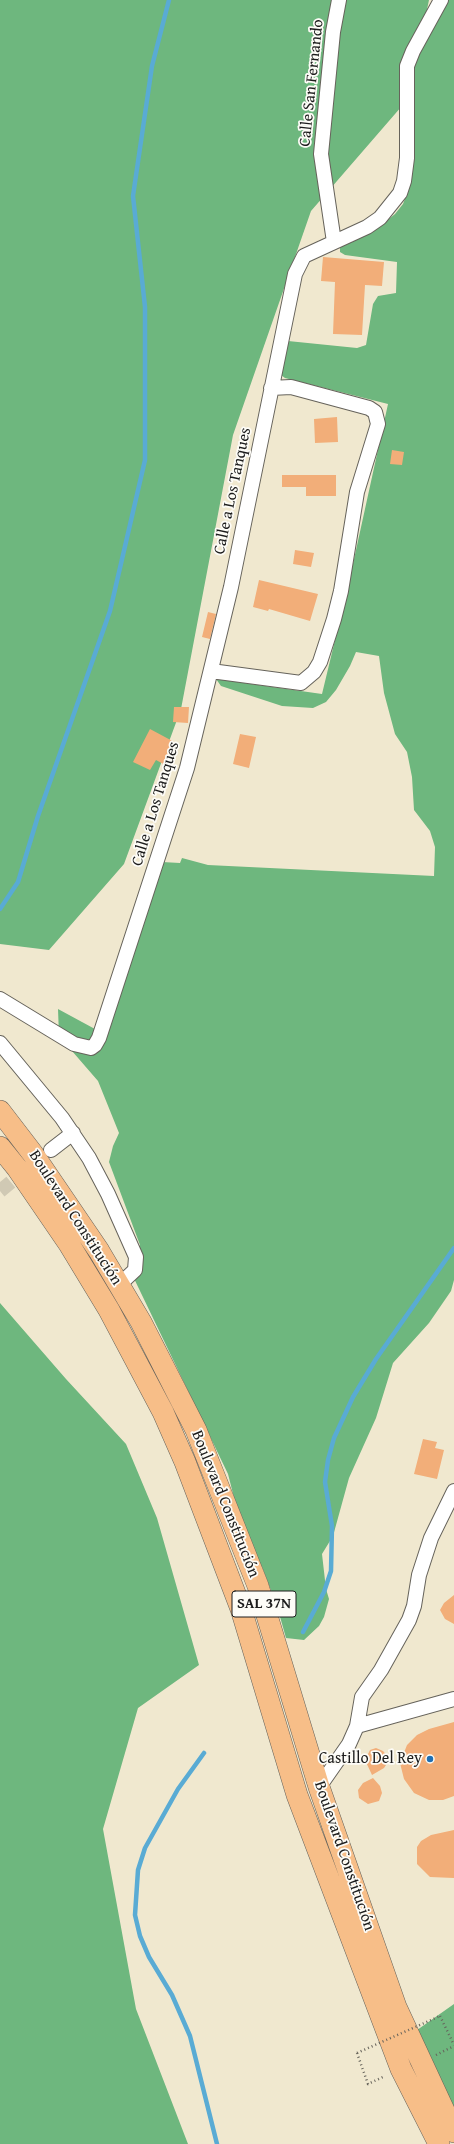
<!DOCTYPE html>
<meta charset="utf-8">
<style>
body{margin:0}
canvas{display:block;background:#f0e8cf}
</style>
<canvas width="454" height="2144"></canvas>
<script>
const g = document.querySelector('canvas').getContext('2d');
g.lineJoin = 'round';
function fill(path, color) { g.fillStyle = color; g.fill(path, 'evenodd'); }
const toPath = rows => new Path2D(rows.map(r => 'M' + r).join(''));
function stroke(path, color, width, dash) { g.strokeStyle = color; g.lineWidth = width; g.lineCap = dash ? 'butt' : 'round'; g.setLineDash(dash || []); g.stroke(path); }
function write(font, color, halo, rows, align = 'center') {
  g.font = font + ' "Gentium Book Plus",serif'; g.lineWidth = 3.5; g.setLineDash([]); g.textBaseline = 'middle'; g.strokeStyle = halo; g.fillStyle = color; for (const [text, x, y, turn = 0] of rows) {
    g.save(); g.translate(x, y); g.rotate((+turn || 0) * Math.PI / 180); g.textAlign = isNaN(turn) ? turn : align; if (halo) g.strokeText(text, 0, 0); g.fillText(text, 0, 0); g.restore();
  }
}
const forest = toPath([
 [0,0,429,0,418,52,447,0,454,0,454,1280,451,1291,429,1323,393,1363,376,1418,349,1478,333,1536,322,1554,326,1589,329,1599,324,1617,319,1626,304,1640,286,1638,277,1606,262,1567,254,1576,228,1474,128,1266,140,1245,109,1162,113,1146,119,1133,98,1081,59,1036,58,1009,106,1035,162,862,180,863,182,858,208,865,434,876,435,847,430,831,414,810,412,777,407,752,395,734,384,693,379,656,356,652,350,666,336,690,326,702,313,708,282,706,221,686,216,679,322,694,349,582,388,404,285,378,281,375,288,341,357,348,366,345,373,304,378,296,396,293,397,262,345,255,340,252,340,248,342,245,384,223,395,214,403,204,409,188,413,167,412,82,408,99,311,211,233,435,181,709,124,864,49,950,0,944],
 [0,1303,66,1379,126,1444,157,1518,199,1665,138,1708,103,1829,136,2009,188,2144,0,2144],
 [454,2004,454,2127,410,2035]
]);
const stream = toPath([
 [0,909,18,882,38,816,110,611,145,460,145,307,133,196,152,66,169,0],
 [303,1632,324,1592,331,1571,332,1526,325,1482,328,1460,334,1438,353,1397,376,1359,454,1248],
 [204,1753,178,1789,145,1848,138,1870,135,1915,140,1936,149,1957,172,1995,190,2036,217,2144]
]);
const building = toPath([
 [323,257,384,262,382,286,365,285,362,335,333,334,335,282,321,281],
 [337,417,338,442,315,443,314,419],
 [392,450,404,452,402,465,390,464],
 [282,475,336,475,336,496,306,496,306,487,282,487],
 [295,550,314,553,311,567,293,564],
 [259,580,318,594,310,621,269,609,268,611,253,607],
 [208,612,216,614,210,639,202,637],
 [174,707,189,707,188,723,173,722],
 [150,729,178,744,167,766,156,760,150,770,133,762],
 [240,734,256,737,249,768,233,764],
 [423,1439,437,1442,435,1448,444,1450,437,1479,414,1474],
 [454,1595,454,1624,445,1619,440,1610,444,1603],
 [454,1722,454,1796,443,1800,429,1800,414,1793,404,1779,400,1763,407,1745,417,1735,429,1729],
 [376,1748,383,1751,390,1759,384,1768,372,1775,365,1760,370,1750],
 [373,1778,380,1786,382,1793,379,1801,368,1804,359,1798,358,1790,363,1783],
 [454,1830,454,1878,430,1877,417,1864,417,1847,421,1841,431,1835]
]);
const minorTunnel = toPath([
 [0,1191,27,1169]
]);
const path = toPath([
 [440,2016,454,2045],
 [357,2053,368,2084,385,2076],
 [436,2055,454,2046]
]);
const minor = toPath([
 [334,242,321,154,333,32,339,0],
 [211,671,301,683,314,672,320,662,334,619,341,591,357,492,378,424,375,412,369,408,291,387,271,388],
 [0,999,74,1044,91,1048,95,1045,99,1038,187,768,231,587,295,274,304,256,367,227,380,218,400,193,404,181,407,158,407,66,413,51,441,0],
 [0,1043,62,1118,89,1158,108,1194,136,1257,135,1270,119,1285],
 [51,1150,73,1133],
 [357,1726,454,1699],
 [319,1787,349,1744,357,1726,362,1697,381,1670,409,1620,414,1606,419,1575,431,1538,454,1491]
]);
const highway = toPath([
 [0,1111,33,1154,99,1251,141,1322,196,1430,258,1586,319,1787,396,2007,454,2132],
 [0,1147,17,1168,69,1244,109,1310,163,1412,185,1462,241,1609,297,1795,401,2069,439,2144]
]);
const pathBridge = toPath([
 [357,2053,440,2016]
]);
const markers = [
 [430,1759,4,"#1f6fb2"]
];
const shields = [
 [264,1604,64]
];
const shieldNames = [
 ["SAL 37N",264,1604]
];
const streetNames = [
 ["Calle San Fernando",312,83,-84],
 ["Calle a Los Tanques",233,491,-78],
 ["Calle a Los Tanques",156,804,-73],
 ["Boulevard Constitución",75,1218,57],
 ["Boulevard Constitución",225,1504,68],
 ["Boulevard Constitución",344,1856,71]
];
const poiNames = [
 ["Castillo Del Rey",422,1759]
];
fill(forest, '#6eb77e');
stroke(stream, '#59abd4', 4.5);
fill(building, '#f2ae79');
stroke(minorTunnel, '#d0c9b4', 14, [14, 7]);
stroke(minor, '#66635b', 16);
stroke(highway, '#66635b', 22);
stroke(path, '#66635b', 2.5, [1, 3]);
stroke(minor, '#fff', 14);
stroke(highway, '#f7be88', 21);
stroke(pathBridge, '#66635b', 2.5, [1, 3]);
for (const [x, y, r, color] of markers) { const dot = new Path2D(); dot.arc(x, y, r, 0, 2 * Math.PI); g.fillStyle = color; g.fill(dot); stroke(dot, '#fdfcf7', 1.5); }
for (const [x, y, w] of shields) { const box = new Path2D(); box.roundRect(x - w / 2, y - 13, w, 26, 3); g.fillStyle = '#fdfcf7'; g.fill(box); stroke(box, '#1c1c1c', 1); }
write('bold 15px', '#1c1c1c', null, shieldNames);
write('16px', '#1c1c1c', '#fdfcf7', streetNames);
write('16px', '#1c1c1c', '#fdfcf7', poiNames, 'right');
</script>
